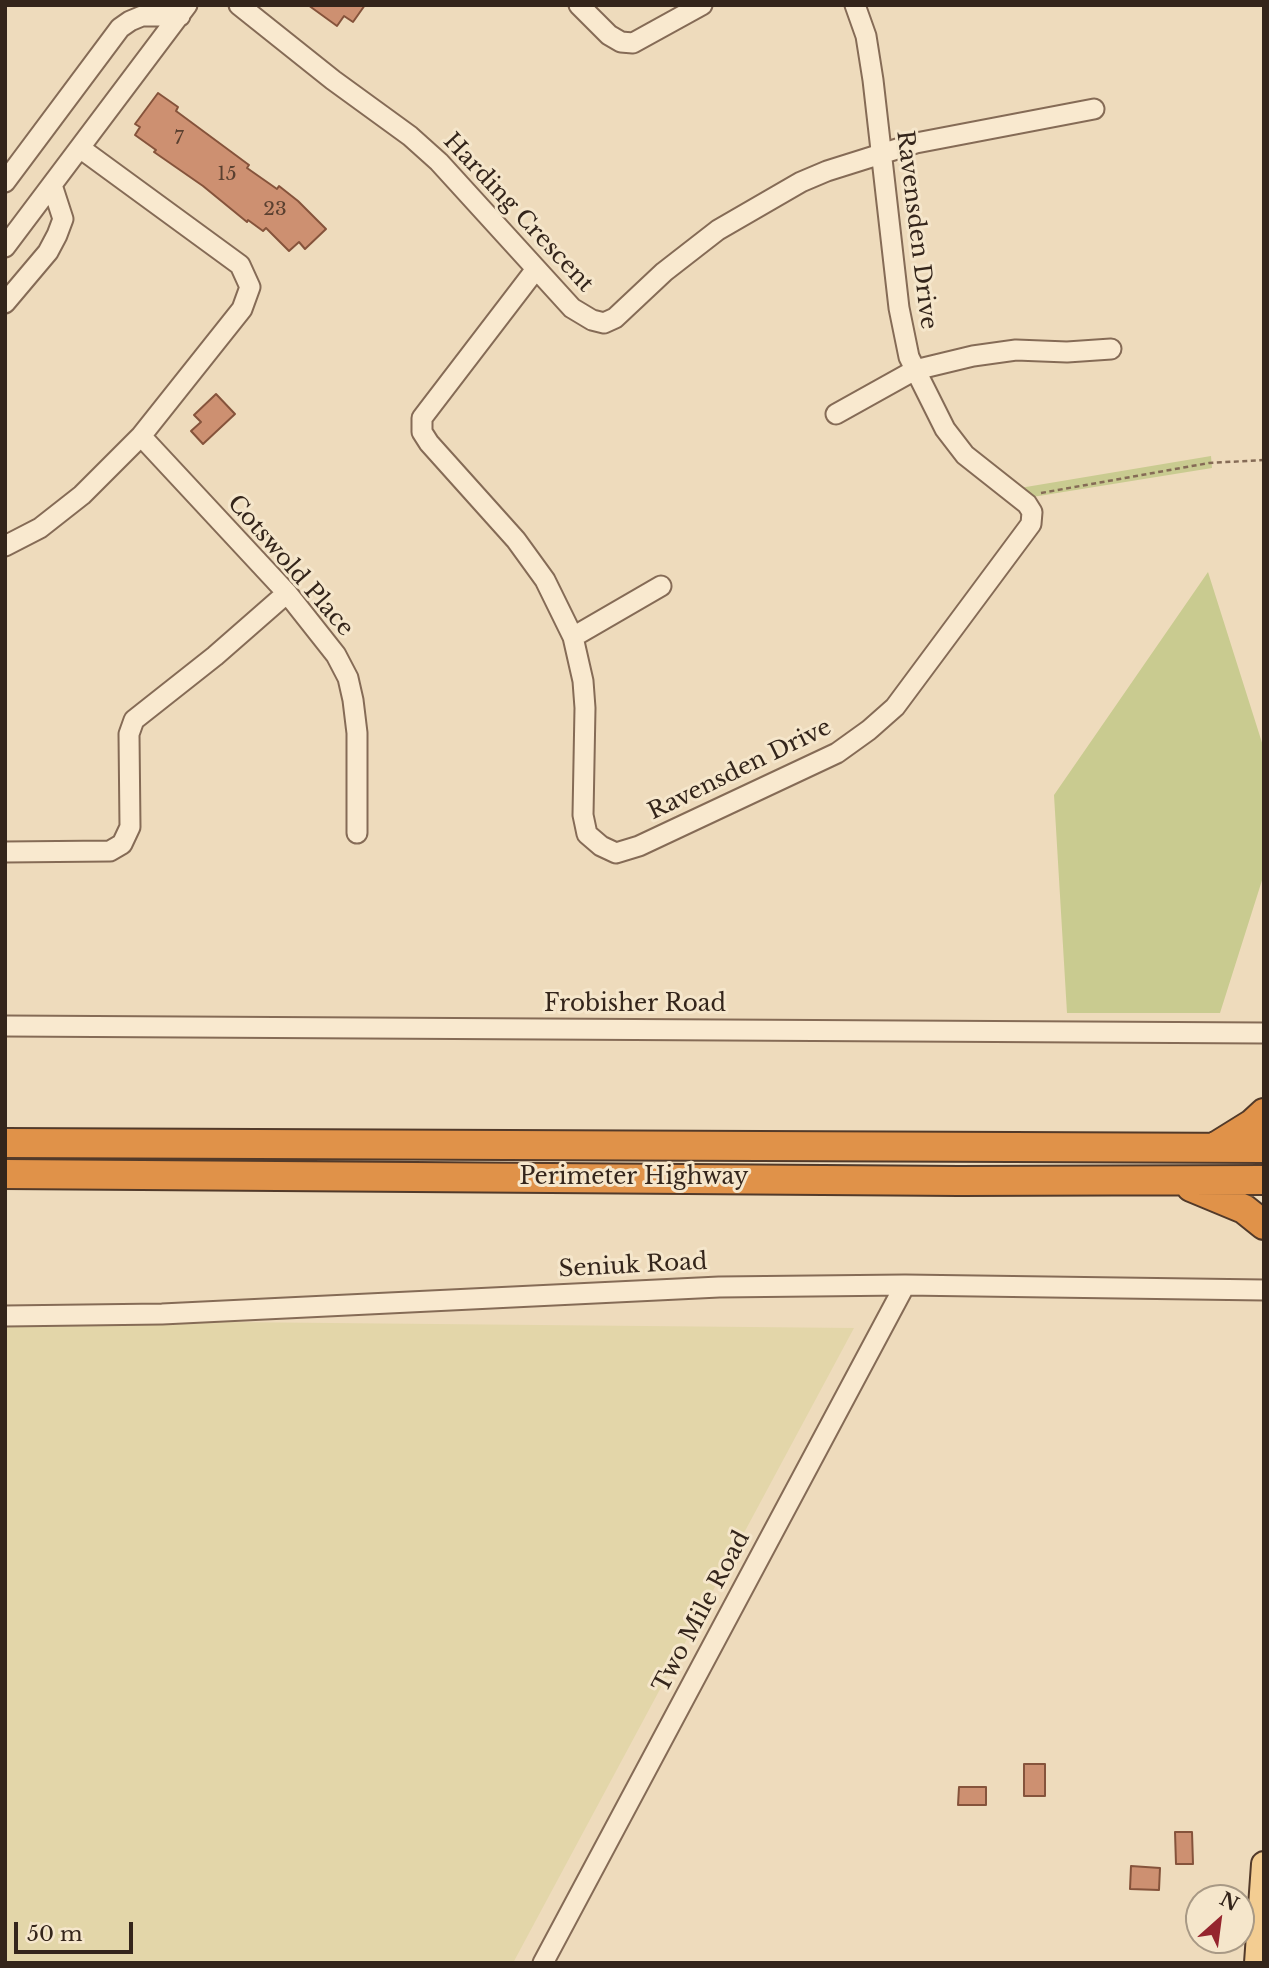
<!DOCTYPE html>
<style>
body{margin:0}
#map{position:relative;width:1269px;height:1968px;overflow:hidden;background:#eedbbc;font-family:"Libre Baskerville",serif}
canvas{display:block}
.frame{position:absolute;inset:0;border:7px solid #34251b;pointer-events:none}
.north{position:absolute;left:1185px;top:1884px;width:70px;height:70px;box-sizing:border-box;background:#f5e6cb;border:2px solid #a89985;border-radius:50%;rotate:28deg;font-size:19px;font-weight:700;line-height:28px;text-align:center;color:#34251b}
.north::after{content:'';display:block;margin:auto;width:24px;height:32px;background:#95252e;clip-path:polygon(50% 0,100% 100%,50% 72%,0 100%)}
.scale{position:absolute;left:14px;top:1922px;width:119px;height:32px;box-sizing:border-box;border:4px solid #34251b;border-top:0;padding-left:9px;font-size:21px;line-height:24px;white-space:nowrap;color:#34251b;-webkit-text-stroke:5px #f5e6cb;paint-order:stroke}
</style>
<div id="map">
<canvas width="1269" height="1968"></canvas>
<div class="frame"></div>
<div class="north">N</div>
<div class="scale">50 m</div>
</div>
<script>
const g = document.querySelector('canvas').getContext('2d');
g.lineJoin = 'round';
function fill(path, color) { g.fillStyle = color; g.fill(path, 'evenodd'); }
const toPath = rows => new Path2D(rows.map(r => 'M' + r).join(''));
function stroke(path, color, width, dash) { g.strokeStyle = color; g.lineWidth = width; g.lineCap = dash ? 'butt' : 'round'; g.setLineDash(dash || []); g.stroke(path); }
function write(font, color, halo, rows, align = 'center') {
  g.font = font + ' "Libre Baskerville",serif'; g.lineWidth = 6; g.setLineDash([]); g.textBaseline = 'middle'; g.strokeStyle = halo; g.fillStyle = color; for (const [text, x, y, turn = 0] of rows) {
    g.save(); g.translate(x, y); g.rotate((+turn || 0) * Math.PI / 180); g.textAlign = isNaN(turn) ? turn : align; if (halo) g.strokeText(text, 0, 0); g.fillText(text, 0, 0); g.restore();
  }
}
const farmland = toPath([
 [5,1320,16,1320,854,1328,513,1963,5,1963]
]);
const green = toPath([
 [1211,456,1212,468,1020,499,1008,490],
 [1208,572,1264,749,1264,874,1220,1013,1067,1013,1054,795]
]);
const building = toPath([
 [308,5,365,5,353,22,344,16,337,26,308,5],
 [158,93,178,107,176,111,249,165,247,168,277,189,279,186,298,201,326,229,305,249,299,242,289,251,266,228,263,231,248,220,247,222,203,186,154,152,156,150,135,135,140,127,135,124,158,93],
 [216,394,235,414,203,444,191,431,201,422,194,415,216,394],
 [1024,1764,1045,1764,1045,1796,1024,1796,1024,1764],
 [959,1787,986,1787,986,1805,958,1805,959,1787],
 [1175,1832,1192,1832,1193,1864,1176,1864,1175,1832],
 [1131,1866,1160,1868,1159,1890,1130,1889,1131,1866]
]);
const path = toPath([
 [1041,493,1209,463,1264,460]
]);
const minor = toPath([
 [239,5,333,80,410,136,439,162,572,308,592,320,604,323,615,318,664,272,718,230,801,182,827,171,916,143,1094,109],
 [579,5,609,35,621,42,633,43,702,5],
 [5,182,120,28,130,21,142,16,180,16],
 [5,247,187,5],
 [536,269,422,418,422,432,429,443,516,540,545,580,573,637,583,681,585,708,583,815,587,834,601,846,616,853,639,846,837,753,869,730,895,707,1031,524,1032,512,1027,504,965,455,945,429,909,357,899,308,873,80,866,36,855,5],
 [5,303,48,252,57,235,63,219,52,185],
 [836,414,915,370,973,356,1016,350,1067,352,1111,349],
 [141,436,287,593,336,655,348,678,353,700,357,733,357,833],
 [5,546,40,528,82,495,141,436,242,309,250,287,240,265,80,148],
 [573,637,661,586],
 [5,852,110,851,122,844,130,827,129,734,134,720,215,656,287,593],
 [5,1026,1264,1033],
 [5,1316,162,1314,719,1287,905,1285,1264,1290],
 [543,1963,905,1285]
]);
const major = toPath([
 [1257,1963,1264,1864]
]);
const highway = toPath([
 [5,1143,1264,1148],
 [1215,1147,1252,1124,1264,1113],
 [5,1174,959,1181,1264,1180],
 [1191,1187,1244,1209,1264,1225]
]);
const numberNames = [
 ["7",179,139],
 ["15",227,175],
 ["23",275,210]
];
const streetNames = [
 ["Harding Crescent",518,213,47],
 ["Ravensden Drive",916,230,83],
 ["Cotswold Place",290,566,49],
 ["Ravensden Drive",740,770,-26],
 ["Frobisher Road",635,1005],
 ["Perimeter Highway",634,1178],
 ["Seniuk Road",633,1266,-3],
 ["Two Mile Road",702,1612,-62]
];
fill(farmland, '#e3d6a9');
fill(green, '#c9cb90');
fill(building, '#cd9071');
stroke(building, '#85533b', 2);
stroke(minor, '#856b56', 23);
stroke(major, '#523a2a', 28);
stroke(highway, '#523a2a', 32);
stroke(path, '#856b56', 2.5, [5, 3.5]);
stroke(minor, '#f9e9cf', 19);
stroke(major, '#f3cd92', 24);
stroke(highway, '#e09249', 28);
write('19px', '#5a4030', null, numberNames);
write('23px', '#34251b', '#f5e6cb', streetNames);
</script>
